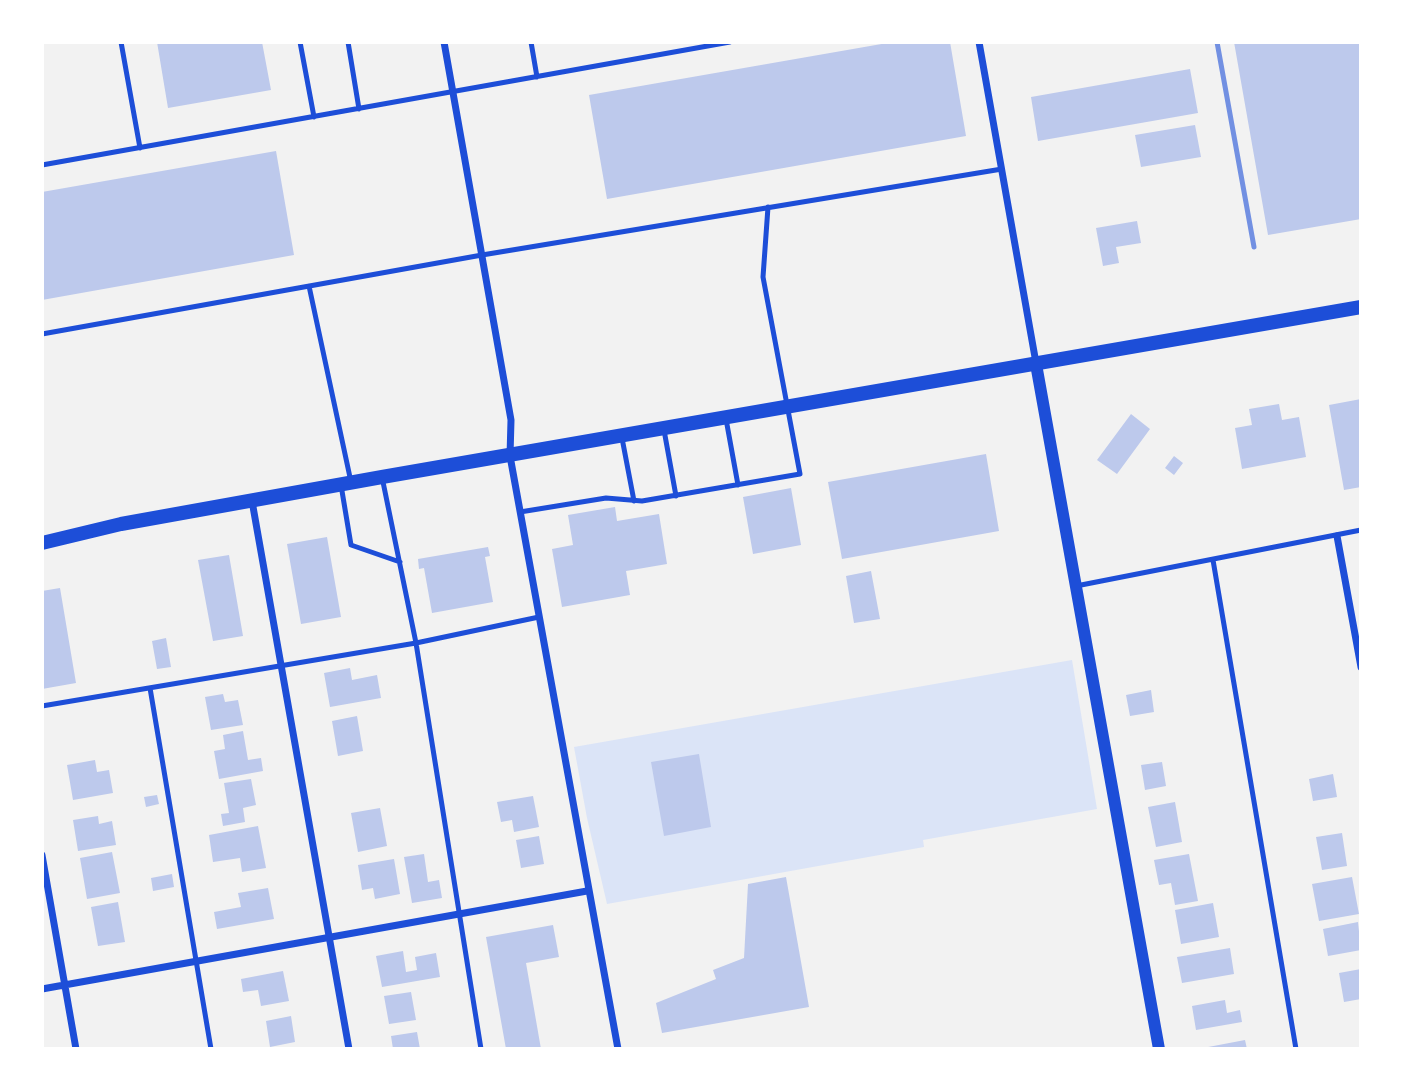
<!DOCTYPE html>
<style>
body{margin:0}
#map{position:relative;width:1403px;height:1091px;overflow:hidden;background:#f2f2f2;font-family:Montserrat,sans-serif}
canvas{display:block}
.frame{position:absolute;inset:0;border:44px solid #fff;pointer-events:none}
</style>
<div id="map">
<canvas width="1403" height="1091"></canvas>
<div class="frame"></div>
</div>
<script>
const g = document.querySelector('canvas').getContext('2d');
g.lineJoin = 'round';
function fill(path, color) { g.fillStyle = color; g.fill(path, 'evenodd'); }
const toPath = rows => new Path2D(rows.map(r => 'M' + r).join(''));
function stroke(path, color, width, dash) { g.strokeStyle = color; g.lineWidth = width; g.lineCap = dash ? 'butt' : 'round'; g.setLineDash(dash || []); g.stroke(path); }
const green = toPath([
 [1072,660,1097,809,923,840,924,847,607,904,587,818,574,747]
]);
const building = toPath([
 [157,42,262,42,271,90,168,108],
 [893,42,950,42,966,136,607,199,589,95],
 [1234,42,1361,42,1361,219,1268,235],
 [1190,69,1198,113,1038,141,1031,97],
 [1195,125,1201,157,1141,167,1135,135],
 [276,151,294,255,42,300,42,192],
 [1137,221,1141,243,1116,247,1119,263,1103,266,1096,228],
 [1361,399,1361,487,1344,490,1329,405],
 [1279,404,1282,420,1299,417,1306,457,1242,469,1235,428,1252,425,1249,409],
 [1131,414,1150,429,1117,474,1097,460],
 [986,454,999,531,842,559,828,482],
 [1174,456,1183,463,1174,475,1165,468],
 [791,488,801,545,753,554,743,497],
 [615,507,617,521,659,514,667,564,626,571,630,595,562,607,552,549,573,545,568,515],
 [327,537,341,617,301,624,287,544],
 [488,547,490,556,485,557,493,602,432,613,424,568,419,569,418,559],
 [229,555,243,636,213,641,198,560],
 [871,571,880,619,854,623,846,576],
 [60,588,76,683,42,689,42,591],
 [166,638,171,667,157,669,152,641],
 [350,668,352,680,377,675,381,698,330,707,324,673],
 [1151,690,1154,712,1130,716,1126,695],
 [223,694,225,702,238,700,243,725,211,730,205,697],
 [357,716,363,751,338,756,332,721],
 [243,731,248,760,261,758,263,771,219,779,214,751,225,749,223,735],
 [699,754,711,827,664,836,651,762],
 [95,760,97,772,109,770,113,793,73,800,67,765],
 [1162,762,1166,786,1145,790,1141,765],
 [1333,774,1337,797,1313,801,1309,779],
 [251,779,256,805,243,808,245,822,223,826,221,814,229,813,224,783],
 [157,795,159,804,146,807,144,797],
 [533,796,539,827,514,832,512,820,501,822,497,802],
 [1175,802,1182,842,1156,847,1148,807],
 [380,808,387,846,358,852,351,813],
 [98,816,99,824,112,821,116,845,78,851,73,820],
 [258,826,266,868,242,872,240,858,213,862,209,835],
 [1342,833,1347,866,1322,870,1316,837],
 [539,836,544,864,521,868,516,840],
 [112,852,120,893,87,899,80,858],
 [424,854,428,882,439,880,442,898,412,903,404,857],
 [1189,854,1198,901,1175,905,1171,883,1159,885,1154,860],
 [394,859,400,894,375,899,373,888,362,890,358,865],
 [172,874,174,887,153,891,151,878],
 [786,877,809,1007,662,1033,656,1003,716,979,713,970,744,958,748,884],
 [1352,877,1359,914,1319,921,1312,884],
 [268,888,274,919,217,929,214,912,241,907,238,893],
 [118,902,125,942,98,946,91,907],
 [1213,903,1219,937,1181,944,1175,910],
 [1358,922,1361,950,1328,956,1323,929],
 [553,925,559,957,526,963,541,1049,506,1049,486,937],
 [1230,948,1234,974,1182,983,1177,957],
 [403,951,406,972,417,970,415,957,436,953,440,977,382,987,376,956],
 [1361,969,1361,999,1344,1002,1339,973],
 [283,971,289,1001,261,1006,258,990,243,992,241,979],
 [411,992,416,1020,389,1024,384,996],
 [1225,1000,1227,1013,1240,1010,1242,1022,1196,1030,1192,1006],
 [291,1016,295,1042,270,1047,266,1021],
 [417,1032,420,1049,393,1049,391,1036],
 [1245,1040,1247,1049,1204,1049,1203,1048]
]);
const service = toPath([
 [121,42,140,148],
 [300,42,314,117],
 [348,42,359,109],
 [531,42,537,77],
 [42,165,730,42],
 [309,286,351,482],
 [42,334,482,255,1002,169],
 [726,419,738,485],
 [664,430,676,496],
 [622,438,634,501],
 [382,477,416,643,481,1049],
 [341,485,351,545,400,562],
 [520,512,606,498,642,501,800,474,763,277,768,207],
 [1213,560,1296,1049],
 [1076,586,1361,530],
 [150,688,211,1049],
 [42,706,416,643,539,617]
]);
const minor = toPath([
 [444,42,511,420,510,456,618,1049],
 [979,42,1036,363],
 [252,501,349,1049],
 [1337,536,1361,667],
 [42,855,76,1049],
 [42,989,587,891]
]);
const tertiary = toPath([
 [1036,364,1159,1049]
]);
const secondary = toPath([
 [42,543,121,524,382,477,1361,307]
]);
const rail = toPath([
 [1217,42,1254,247]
]);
fill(green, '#dbe4f7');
fill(building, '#bdc9ec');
stroke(service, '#1d4ed8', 5);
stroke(minor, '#1d4ed8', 7);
stroke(tertiary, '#1d4ed8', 12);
stroke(secondary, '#1d4ed8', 14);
stroke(rail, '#7290e2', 5);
</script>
